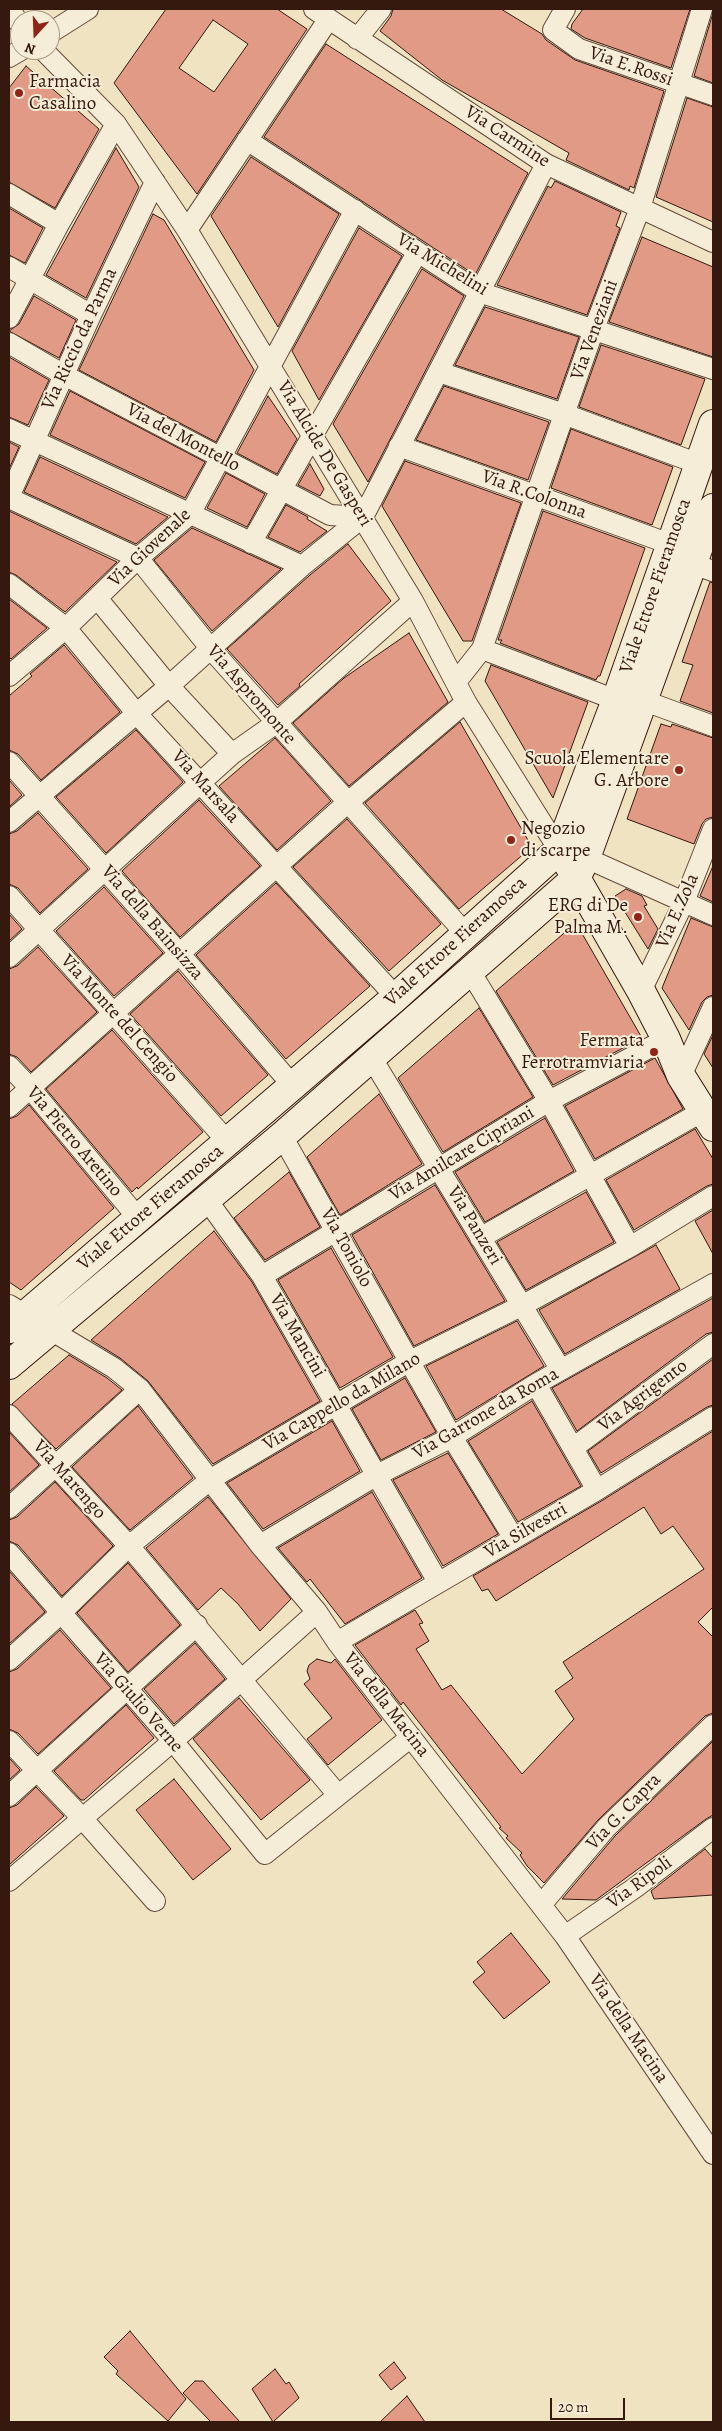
<!DOCTYPE html>
<style>
body{margin:0}
#map{position:relative;width:722px;height:2431px;overflow:hidden;background:#efe3c2;font-family:Alegreya,serif}
canvas{display:block}
.frame{position:absolute;inset:0;border:10px solid #35180e;pointer-events:none}
.north{position:absolute;left:10px;top:10px;width:50px;height:50px;box-sizing:border-box;background:#f5edd7;border:1px solid #a89887;border-radius:50%;rotate:200deg;font-size:14px;font-weight:700;line-height:20px;text-align:center;color:#35180e}
.north::after{content:'';display:block;margin:auto;width:18px;height:22px;background:#8f2418;clip-path:polygon(50% 0,100% 100%,50% 72%,0 100%)}
.scale{position:absolute;left:550px;top:2398px;width:75px;height:22px;box-sizing:border-box;border:2px solid #35180e;border-top:0;padding-left:6px;font-size:15px;line-height:18px;white-space:nowrap;color:#35180e;-webkit-text-stroke:4px #f5edd7;paint-order:stroke}
</style>
<div id="map">
<canvas width="722" height="2431"></canvas>
<div class="frame"></div>
<div class="north">N</div>
<div class="scale">20 m</div>
</div>
<script>
const g = document.querySelector('canvas').getContext('2d');
g.lineJoin = 'round';
function fill(path, color) { g.fillStyle = color; g.fill(path, 'evenodd'); }
const toPath = rows => new Path2D(rows.map(r => 'M' + r).join(''));
function stroke(path, color, width, dash) { g.strokeStyle = color; g.lineWidth = width; g.lineCap = dash ? 'butt' : 'round'; g.setLineDash(dash || []); g.stroke(path); }
function write(font, color, halo, rows, align = 'center') {
  g.font = font + ' Alegreya,serif'; g.lineWidth = 4; g.setLineDash([]); g.textBaseline = 'middle'; g.strokeStyle = halo; g.fillStyle = color; for (const [text, x, y, turn = 0] of rows) {
    g.save(); g.translate(x, y); g.rotate((+turn || 0) * Math.PI / 180); g.textAlign = isNaN(turn) ? turn : align; if (halo) g.strokeText(text, 0, 0); g.fillText(text, 0, 0); g.restore();
  }
}
const building = toPath([
 [166,9,277,9,307,29,197,194,114,83,166,9],
 [213,20,248,44,214,92,179,68,213,20],
 [393,9,501,9,542,34,546,40,575,60,664,91,634,188,630,186,629,190,566,160,569,153,442,80,380,31,391,16,393,9],
 [583,9,690,9,671,68,585,38,571,29,572,24,583,9],
 [713,13,713,83,694,76,713,13],
 [326,44,528,173,475,275,264,137,326,44],
 [26,66,99,129,55,208,9,182,9,88,26,66],
 [687,98,713,107,713,222,656,197,687,98],
 [116,148,139,187,86,298,46,275,116,148],
 [251,157,339,214,278,327,211,216,251,157],
 [555,181,621,212,616,226,620,228,587,315,497,285,548,186,551,188,555,181],
 [9,208,43,228,25,263,9,255,9,208],
 [153,214,164,220,254,370,216,442,79,370,153,214],
 [359,228,402,256,319,400,292,351,359,228],
 [642,237,713,267,713,357,609,322,642,237],
 [422,269,464,296,368,482,333,424,422,269],
 [34,296,76,320,59,358,9,331,19,324,34,296],
 [485,307,579,337,557,399,455,365,485,307],
 [601,345,705,379,681,445,579,407,601,345],
 [9,357,49,380,28,425,9,417,9,357],
 [444,386,549,422,528,480,416,440,444,386],
 [70,391,205,462,185,498,50,435,70,391],
 [268,396,297,439,277,474,237,453,268,396],
 [571,429,673,467,652,525,551,488,571,429],
 [9,442,19,447,9,469,9,442],
 [40,457,168,517,136,544,24,492,40,457],
 [405,461,521,503,472,641,463,641,382,506,405,461],
 [310,464,324,489,320,496,298,485,310,464],
 [226,473,265,494,247,527,207,508,226,473],
 [286,505,308,517,307,519,327,531,300,552,268,537,286,505],
 [9,511,117,562,65,612,16,575,9,572,9,511],
 [543,511,645,548,600,676,598,676,596,680,500,643,502,640,498,640,543,511],
 [192,528,281,569,212,631,154,560,192,528],
 [348,544,391,601,299,684,300,686,278,705,227,649,310,575,348,544],
 [710,582,713,583,713,713,680,701,693,665,682,662,710,582],
 [9,599,47,628,11,659,9,657,9,599],
 [409,633,448,702,349,786,293,723,344,678,409,633],
 [64,645,120,712,41,780,18,754,9,750,9,696,32,676,30,674,64,645],
 [491,665,588,702,553,798,485,681,491,665],
 [460,722,532,847,459,909,365,803,460,722],
 [661,724,671,727,672,724,713,738,713,817,706,819,702,824,694,844,627,819,661,724],
 [136,730,183,782,106,853,56,797,136,730],
 [275,738,331,801,277,850,219,786,275,738],
 [9,780,22,795,9,807,9,780],
 [199,800,260,866,180,937,122,871,199,800],
 [38,813,88,869,40,913,18,888,9,884,9,834,17,831,38,813],
 [347,819,441,924,389,971,293,867,347,819],
 [713,866,713,902,700,896,713,866],
 [276,883,370,986,286,1059,196,955,276,883],
 [104,887,163,953,114,996,56,931,104,887],
 [626,889,642,896,647,905,644,906,658,929,648,949,615,896,626,889],
 [9,914,22,929,9,941,9,914],
 [691,918,713,927,713,995,707,997,702,1002,689,1030,662,988,691,918],
 [576,923,642,1038,553,1085,496,991,576,923],
 [38,947,97,1012,31,1072,17,1057,9,1054,9,969,17,966,38,947],
 [178,971,268,1075,221,1116,130,1014,178,971],
 [479,1008,533,1097,443,1152,398,1078,479,1008],
 [112,1030,203,1132,138,1189,137,1187,132,1192,46,1089,112,1030],
 [713,1035,713,1068,704,1054,713,1035],
 [655,1058,683,1109,595,1159,565,1106,655,1058],
 [379,1094,422,1164,340,1215,307,1157,379,1094],
 [29,1105,114,1208,21,1290,9,1282,9,1119,17,1116,29,1105],
 [545,1118,574,1171,485,1222,455,1172,545,1118],
 [695,1129,713,1159,713,1184,707,1186,634,1230,606,1180,695,1129],
 [289,1172,320,1227,265,1260,234,1218,289,1172],
 [435,1185,505,1301,414,1346,352,1235,435,1185],
 [586,1192,614,1242,526,1290,497,1242,586,1192],
 [713,1210,713,1254,695,1221,713,1210],
 [214,1231,252,1282,320,1401,213,1464,148,1381,120,1358,91,1340,214,1231],
 [656,1245,680,1289,565,1354,539,1310,656,1245],
 [331,1248,393,1357,340,1388,278,1280,331,1248],
 [713,1298,713,1332,706,1334,577,1431,552,1388,713,1298],
 [517,1321,544,1366,456,1420,426,1366,517,1321],
 [69,1355,107,1378,122,1390,56,1449,12,1404,69,1355],
 [713,1359,713,1405,707,1407,601,1473,588,1451,713,1359],
 [405,1378,436,1432,381,1460,352,1409,405,1378],
 [532,1401,581,1486,518,1522,468,1441,532,1401],
 [138,1406,193,1478,130,1530,72,1467,138,1406],
 [332,1421,360,1471,263,1529,227,1483,332,1421],
 [713,1431,713,1607,698,1622,713,1637,713,1713,705,1716,598,1820,544,1883,527,1866,520,1855,522,1853,506,1838,508,1836,499,1828,501,1827,403,1702,401,1705,355,1645,415,1610,423,1623,419,1624,429,1641,416,1649,442,1690,451,1685,522,1774,574,1719,555,1691,573,1678,563,1662,704,1569,673,1526,661,1534,644,1507,496,1601,488,1589,482,1591,473,1576,603,1500,713,1431],
 [9,1432,39,1465,9,1492,9,1432],
 [448,1453,498,1534,443,1566,393,1480,448,1453],
 [55,1482,113,1546,62,1596,18,1545,9,1541,9,1520,17,1517,55,1482],
 [372,1492,422,1578,345,1624,310,1579,307,1582,278,1548,372,1492],
 [208,1497,291,1599,260,1631,238,1604,221,1588,198,1610,146,1548,208,1497],
 [128,1563,180,1625,128,1672,77,1613,128,1563],
 [9,1571,45,1612,9,1644,9,1571],
 [60,1630,111,1688,38,1754,18,1733,9,1729,9,1672,17,1669,60,1630],
 [195,1643,225,1679,174,1724,144,1689,195,1643],
 [317,1659,331,1663,335,1659,382,1720,328,1765,307,1739,332,1718,304,1684,310,1679,307,1671,309,1665,317,1659],
 [239,1698,310,1780,261,1820,193,1739,239,1698],
 [126,1705,154,1738,84,1800,81,1800,54,1771,126,1705],
 [713,1741,713,1815,706,1819,596,1900,562,1899,615,1836,713,1741],
 [9,1758,20,1770,9,1780,9,1758],
 [174,1779,231,1849,193,1880,136,1810,174,1779],
 [36,1787,64,1816,9,1865,9,1808,17,1805,36,1787],
 [705,1849,713,1858,713,1895,654,1899,651,1891,705,1849],
 [511,1933,550,1982,504,2019,473,1982,485,1972,477,1962,511,1933],
 [130,2331,186,2399,168,2421,116,2374,118,2371,104,2357,130,2331],
 [394,2362,406,2378,391,2390,379,2375,394,2362],
 [275,2369,286,2384,289,2382,299,2398,273,2422,252,2389,275,2369],
 [195,2381,203,2381,240,2422,211,2422,183,2393,195,2381],
 [407,2396,425,2422,380,2422,407,2396]
]);
const street = toPath([
 [9,9,20,24],
 [314,9,546,164,713,242],
 [565,9,553,30,579,49,713,95],
 [50,33,88,9],
 [357,39,381,9],
 [43,50,116,124,187,230,413,601,466,702,559,850],
 [9,57,21,50],
 [247,140,479,292,713,369],
 [9,194,59,224],
 [187,230,328,20],
 [9,267,91,315],
 [9,318,59,224,116,124],
 [9,343,64,375,330,515,363,517],
 [439,372,564,414,699,464],
 [9,429,302,566],
 [399,446,670,544],
 [9,497,91,315,155,182],
 [9,498,138,558,210,648,465,933],
 [251,543,417,253],
 [693,564,713,571],
 [9,584,66,628,137,714,396,997],
 [97,598,169,686,232,754],
 [482,649,616,700],
 [9,676,66,628,138,558,190,514,355,210],
 [456,682,482,649,594,329,640,208,702,9],
 [642,700,713,726],
 [9,762,179,953,293,1086],
 [9,822,169,686,302,566,363,517,546,164],
 [586,858,713,915],
 [9,896,228,1142],
 [9,957,201,782,232,754,276,723,413,601],
 [470,971,549,1101,630,1247],
 [641,991,684,902,713,829],
 [371,1057,561,1370],
 [9,1066,30,1088,138,1218],
 [681,1076,713,1007],
 [9,1107,347,803,466,702],
 [282,1136,452,1437,513,1537],
 [207,1200,262,1276,438,1582],
 [480,1238,703,1111],
 [262,1276,549,1101,666,1039],
 [9,1305,114,1368,140,1389,260,1545,317,1612,337,1642,565,1936,713,2154],
 [536,1384,597,1490],
 [9,1415,129,1546,338,1795],
 [573,1448,713,1344],
 [9,1508,140,1389],
 [260,1545,377,1475,452,1437,536,1384,713,1284],
 [9,1553,173,1741,265,1854,411,1737],
 [337,1642,597,1490,713,1417],
 [9,1660,60,1614,129,1546,211,1479,410,1361,523,1305,630,1247,713,1196],
 [9,1741,82,1818,155,1901],
 [9,1796,197,1625],
 [9,1881,173,1741,317,1612],
 [541,1905,606,1828,713,1725],
 [565,1936,636,1887,713,1828]
]);
const secondary = toPath([
 [568,864,641,991,666,1039,681,1076,713,1127],
 [9,1329,396,997,559,850,616,700,713,424],
 [9,1365,282,1136,576,878,586,858,713,508]
]);
const markers = [
 [19,93,5,"#8f2418"],
 [679,770,5,"#8f2418"],
 [511,840,5,"#8f2418"],
 [638,917,5,"#8f2418"],
 [654,1052,5,"#8f2418"]
];
const streetNames = [
 ["Via E.Rossi",631,67,19],
 ["Via Carmine",507,137,33],
 ["Via Michelini",442,265,31],
 ["Via Veneziani",595,330,-70],
 ["Via Riccio da Parma",80,339,-65],
 ["Via del Montello",183,438,28],
 ["Via Alcide De Gasperi",324,454,59],
 ["Via R.Colonna",534,495,20],
 ["Via Giovenale",150,548,-43],
 ["Viale Ettore Fieramosca",656,586,-71],
 ["Via Aspromonte",251,695,49],
 ["Via Marsala",205,787,48],
 ["Via E.Zola",678,911,-66],
 ["Via della Bainsizza",152,923,49],
 ["Viale Ettore Fieramosca",456,942,-42],
 ["Via Monte del Cengio",119,1019,48],
 ["Via Pietro Aretino",74,1142,50],
 ["Via Amilcare Cipriani",462,1154,-31],
 ["Viale Ettore Fieramosca",151,1208,-40],
 ["Via Panzeri",474,1226,59],
 ["Via Toniolo",346,1248,61],
 ["Via Mancini",297,1336,60],
 ["Via Agrigento",643,1396,-37],
 ["Via Cappello da Milano",342,1402,-30],
 ["Via Garrone da Roma",486,1414,-30],
 ["Via Marengo",69,1480,48],
 ["Via Silvestri",526,1531,-30],
 ["Via Giulio Verne",138,1703,49],
 ["Via della Macina",386,1705,52],
 ["Via G. Capra",624,1812,-46],
 ["Via Ripoli",640,1883,-36],
 ["Via della Macina",628,2029,56]
];
const poiNames = [
 ["Farmacia",29,82,"left"],
 ["Casalino",29,104,"left"],
 ["Scuola Elementare",669,759],
 ["G. Arbore",669,781],
 ["Negozio",521,829,"left"],
 ["di scarpe",521,851,"left"],
 ["ERG di De",628,906],
 ["Palma M.",628,928],
 ["Fermata",644,1041],
 ["Ferrotramviaria",644,1063]
];
fill(building, '#e09a86');
stroke(building, '#35180e', 1);
stroke(street, '#644b3b', 22);
stroke(secondary, '#35180e', 30);
stroke(street, '#f5edd7', 20);
stroke(secondary, '#f5edd7', 28);
for (const [x, y, r, color] of markers) { const dot = new Path2D(); dot.arc(x, y, r, 0, 2 * Math.PI); g.fillStyle = color; g.fill(dot); stroke(dot, '#f5edd7', 2); }
write('19px', '#35180e', '#f5edd7', streetNames);
write('19px', '#35180e', '#f5edd7', poiNames, 'right');
</script>
